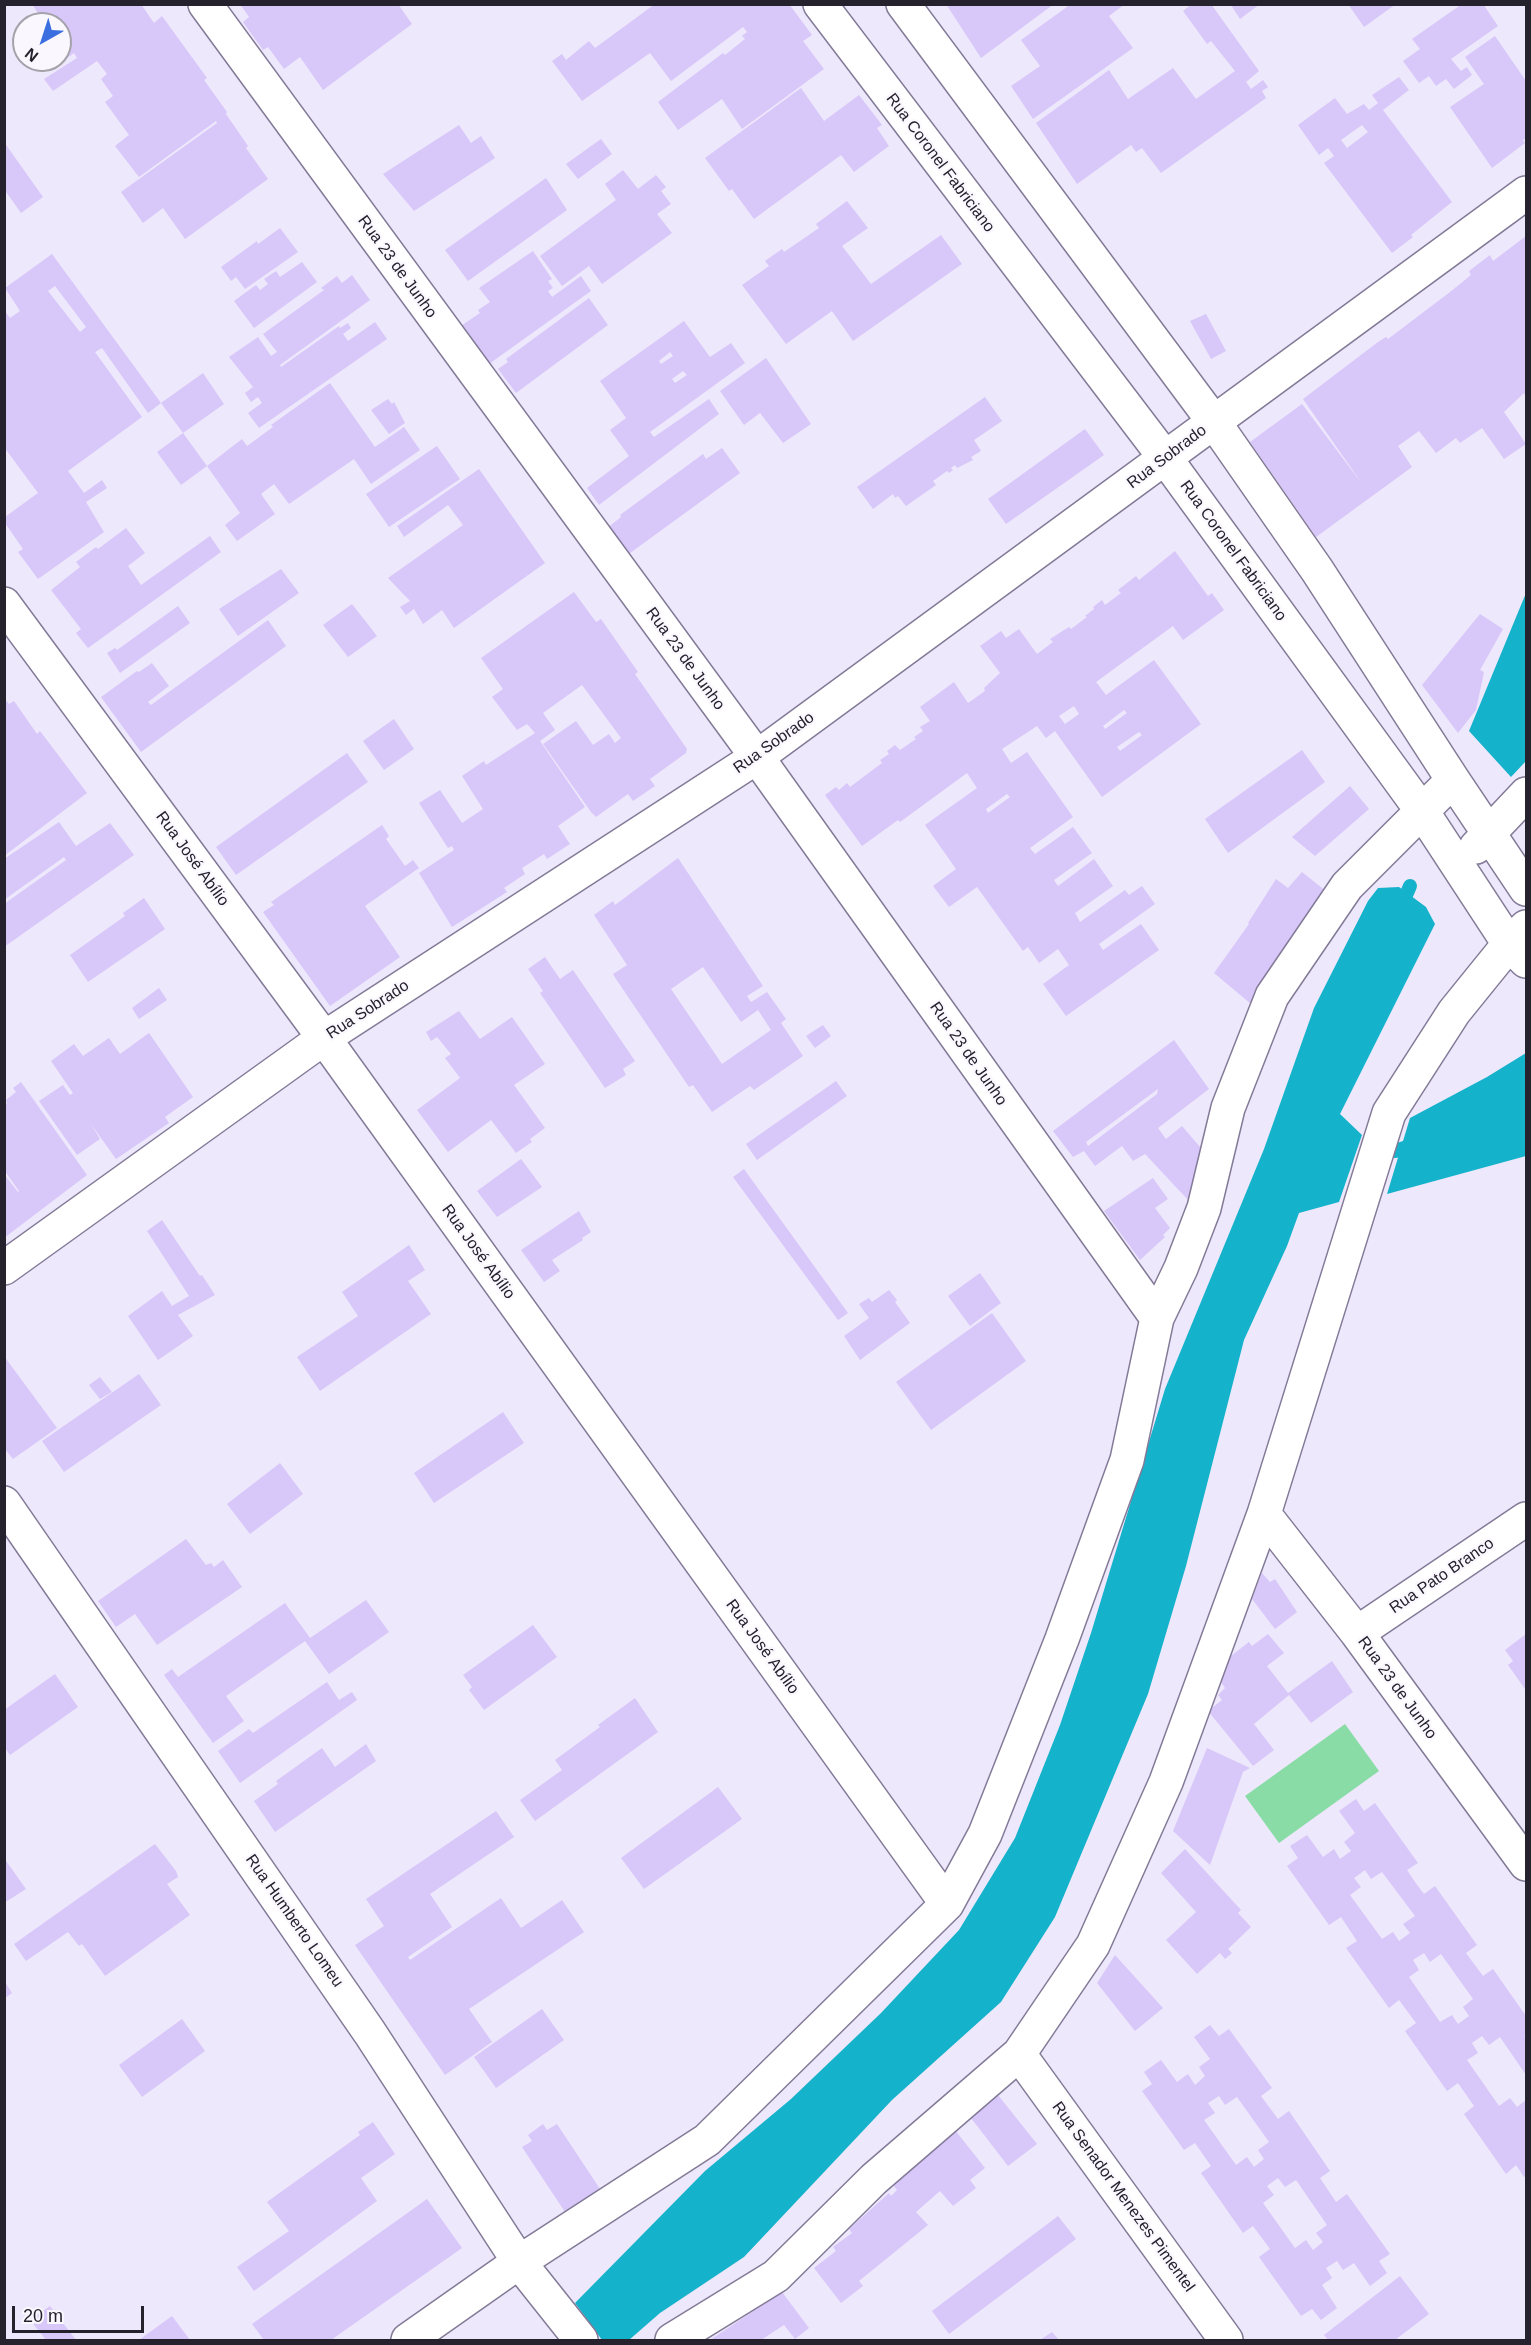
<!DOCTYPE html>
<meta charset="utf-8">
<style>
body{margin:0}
#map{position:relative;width:1531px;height:2345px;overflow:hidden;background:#eee8fc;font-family:Arial,sans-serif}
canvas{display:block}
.frame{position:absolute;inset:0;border:6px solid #25212d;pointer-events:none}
.north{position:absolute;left:12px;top:12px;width:60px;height:60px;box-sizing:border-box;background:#faf8fe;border:2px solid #a5a2aa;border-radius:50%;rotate:219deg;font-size:16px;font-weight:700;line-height:24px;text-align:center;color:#25212d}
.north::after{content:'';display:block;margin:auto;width:21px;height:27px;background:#3b6fdf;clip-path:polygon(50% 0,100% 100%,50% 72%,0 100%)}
.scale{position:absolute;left:12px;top:2306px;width:132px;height:27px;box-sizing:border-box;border:3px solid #25212d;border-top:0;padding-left:8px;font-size:18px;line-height:21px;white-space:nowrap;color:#25212d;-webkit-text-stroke:4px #faf8fe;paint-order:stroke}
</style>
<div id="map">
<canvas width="1531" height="2345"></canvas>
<div class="frame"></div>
<div class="north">N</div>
<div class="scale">20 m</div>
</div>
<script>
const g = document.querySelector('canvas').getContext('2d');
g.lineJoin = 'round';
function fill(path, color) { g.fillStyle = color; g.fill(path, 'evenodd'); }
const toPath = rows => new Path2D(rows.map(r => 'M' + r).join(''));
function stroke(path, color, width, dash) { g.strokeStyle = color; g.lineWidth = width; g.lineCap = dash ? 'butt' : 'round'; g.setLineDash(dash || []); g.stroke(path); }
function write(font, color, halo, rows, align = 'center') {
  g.font = font + ' Arial,sans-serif'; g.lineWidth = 4.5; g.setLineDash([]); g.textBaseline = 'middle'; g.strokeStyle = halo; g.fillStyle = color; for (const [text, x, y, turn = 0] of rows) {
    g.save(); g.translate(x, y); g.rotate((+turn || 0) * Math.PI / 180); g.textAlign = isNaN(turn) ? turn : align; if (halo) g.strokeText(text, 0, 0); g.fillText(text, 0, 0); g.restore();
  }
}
const green = toPath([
 [1345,1724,1379,1771,1279,1843,1245,1796]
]);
const water = toPath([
 [1526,593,1526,761,1511,777,1469,731],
 [1399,887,1426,907,1435,924,1340,1114,1362,1135,1339,1202,1299,1213,1287,1246,1244,1340,1186,1566,1148,1694,1055,1917,1001,2002,892,2100,744,2257,660,2313,629,2340,602,2340,575,2303,705,2171,791,2099,881,2013,959,1930,1015,1838,1060,1725,1091,1633,1165,1389,1264,1149,1314,1008,1368,901,1378,888],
 [1526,1053,1526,1156,1387,1194,1410,1118,1487,1077]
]);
const stream = toPath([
 [1400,909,1410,886],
 [1395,1151,1417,1144]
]);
const building = toPath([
 [32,4,141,4,154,23,162,16,207,78,204,80,227,112,226,114,248,146,246,148,268,179,185,239,163,208,143,223,121,192,217,123,216,121,139,177,115,146,129,135,105,102,113,96,101,79,107,74,97,61,53,91,44,79,77,58,74,53,67,58,60,47,60,24,45,24],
 [240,4,398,4,412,24,323,90,300,57,284,69,268,47,263,50,243,22,249,17],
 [655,4,789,4,812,35,803,41,824,69,742,129,722,99,678,130,658,102,723,53,725,55,745,39,742,36,747,32,743,27,671,81,650,53,582,101,552,61,562,54,566,60,589,41,595,48],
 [946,4,1054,4,981,58],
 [1071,4,1125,4,1109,16,1133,48,1033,119,1011,86,1040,66,1021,40],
 [1192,4,1211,4,1259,71,1246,82,1251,89,1263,80,1268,87,1262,91,1266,98,1161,173,1142,148,1136,152,1131,145,1077,184,1036,123,1109,70,1128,99,1173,68,1196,99,1235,71,1211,41,1207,44,1183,11],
 [1233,4,1260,4,1240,19,1231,5],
 [1348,4,1396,4,1364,27],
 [1462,4,1483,4,1498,26,1451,59,1461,71,1467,67,1472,75,1454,89,1446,79,1436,86,1429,76,1419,83,1403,61,1420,49,1412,39],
 [1495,36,1526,81,1526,138,1523,140,1525,143,1492,168,1450,107,1484,84,1465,57],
 [1399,77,1409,90,1383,110,1452,202,1411,235,1413,237,1392,253,1324,163,1334,156,1328,148,1319,155,1298,125,1335,98,1347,114,1364,104,1369,110,1378,103,1372,95],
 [1362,125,1368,132,1347,148,1341,140],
 [801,88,824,121,859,95,882,125,877,128,889,146,854,172,841,155,754,219,732,189,729,191,705,158],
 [459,125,471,143,481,136,495,158,414,211,383,174],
 [601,139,612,154,578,179,566,164],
 [4,142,43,197,21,213,4,189],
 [623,170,638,189,656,175,666,187,661,191,671,204,657,214,672,233,602,284,589,266,562,286,540,256,616,200,605,184],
 [546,178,567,210,468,281,445,250],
 [847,201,868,228,842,246,871,284,941,235,962,264,853,341,832,311,786,344,742,285,769,266,765,261,782,249,784,252,819,228,816,224],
 [280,228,298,252,245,289,236,277,231,281,221,267,257,241,258,244],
 [1526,236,1526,397,1524,393,1504,412,1526,444,1504,459,1482,428,1460,443,1456,438,1436,453,1419,431,1398,446,1412,467,1316,537,1250,442,1302,404,1363,485,1303,399,1378,342,1386,337,1388,339,1450,292,1471,275,1469,271,1490,255,1493,261],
 [533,251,552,279,548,281,553,288,548,291,552,297,581,276,591,291,482,369,458,328,480,313,478,310,490,302,479,288],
 [52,254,161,403,203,373,224,404,183,433,207,466,181,485,157,452,183,433,161,403,148,413,102,348,95,352,142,417,68,471,84,493,102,480,107,488,86,502,104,532,38,579,18,552,23,549,5,523,5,517,38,493,4,447,4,310,10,318,20,311,5,288],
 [55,286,86,327,80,332,48,291],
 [302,262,317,282,254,328,234,301,256,285,260,290,268,284,264,279,276,271,280,277],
 [352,275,370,300,280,365,281,367,339,326,340,328,348,323,351,328,343,334,348,341,375,322,387,339,259,428,248,413,262,403,258,397,251,402,245,393,253,387,229,357,258,337,271,356,277,352,263,334,324,290,321,288,337,276,342,283],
 [589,298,608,325,516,393,498,369,508,362,506,359],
 [1206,314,1226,351,1211,359,1190,321],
 [684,321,710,357,731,343,745,363,650,432,654,437,709,399,719,414,599,505,587,488,629,456,610,430,626,418,600,381],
 [670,352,673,356,661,364,659,361],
 [683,371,687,375,675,383,672,379],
 [766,358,811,424,783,443,760,413,744,425,720,391],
 [330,383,375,447,404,427,420,450,371,484,354,459,289,504,274,484,261,494,275,514,237,541,225,525,240,513,207,466,242,439,247,446,273,427,271,425],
 [985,397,1002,421,974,440,981,451,971,457,973,460,957,468,955,465,951,468,953,470,949,473,947,471,933,481,936,485,906,506,898,496,895,498,893,494,873,509,857,487],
 [388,399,392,404,394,402,405,423,389,434,371,410],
 [1085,429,1104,455,1006,524,988,499],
 [437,446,460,479,389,527,366,494],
 [722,448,740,473,626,556,606,529,621,517,620,515,703,454,706,459],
 [479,469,545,563,454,628,442,610,423,624,414,609,406,615,400,607,410,601,388,578,463,525,448,505,404,537,397,526],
 [126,528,145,553,128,566,141,585,210,536,221,552,88,648,76,633,81,629,51,590,80,567,76,562,96,547,98,549],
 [1175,551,1208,596,1212,593,1224,610,1183,640,1173,626,1096,682,1106,695,1154,660,1201,724,1102,797,1055,731,1046,738,1037,726,1002,749,1011,763,1027,752,1073,817,1030,848,1035,854,1073,827,1092,853,1054,880,1058,886,1094,859,1113,886,1075,913,1080,922,1125,890,1129,895,1142,886,1155,904,1099,944,1103,950,1141,924,1159,950,1066,1016,1043,984,1069,965,1058,949,1039,963,1028,947,1023,951,977,887,949,907,933,886,956,869,925,825,977,788,967,773,900,822,898,820,862,846,825,795,836,787,839,790,847,783,850,787,882,763,880,760,889,754,887,751,895,745,900,750,916,739,914,737,923,731,920,727,930,721,920,707,954,682,968,703,985,691,984,688,1000,673,980,646,1001,631,1006,638,1019,629,1037,654,1053,642,1050,639,1069,627,1071,629,1087,617,1085,616,1094,609,1093,607,1102,600,1105,605,1121,593,1118,590,1136,576,1139,580],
 [1074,706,1079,714,1065,724,1059,716],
 [1124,710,1127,713,1105,729,1103,726],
 [1139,732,1142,735,1120,751,1117,747],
 [1007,794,1010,797,988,813,986,809],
 [281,569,299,593,238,636,219,609],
 [574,592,596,622,601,619,638,672,635,674,687,749,686,753,650,779,655,786,633,801,628,794,596,817,591,812,543,744,576,721,593,745,609,734,615,743,621,738,582,685,543,713,555,730,540,741,585,807,558,826,570,844,547,859,544,854,522,868,525,874,504,888,507,892,452,927,419,873,454,850,452,846,448,848,419,803,440,790,462,823,483,809,462,776,484,761,486,765,535,733,527,724,517,730,492,697,503,689,481,658],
 [352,604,377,636,348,657,323,625],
 [178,606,190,623,120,673,107,653,115,648,117,650],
 [1480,614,1503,629,1480,670,1484,672,1476,710,1458,733,1422,685],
 [268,620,286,646,141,752,101,697,137,671,139,672,152,663,169,686,148,702,151,705],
 [4,698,9,704,14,701,37,734,40,731,87,793,4,856],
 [394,719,414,749,384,770,363,741],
 [1302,750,1325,782,1228,853,1205,819],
 [347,753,368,782,236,875,216,847],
 [1350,786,1369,809,1315,856,1292,837],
 [59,822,76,846,110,823,134,855,4,947,4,904,66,860,64,857,4,900,4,859],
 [382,825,389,836,386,839,405,866,413,860,419,868,365,906,400,957,330,1006,263,912,274,905,271,902],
 [678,858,763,986,747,996,751,1002,767,992,786,1019,781,1023,803,1056,754,1090,750,1086,712,1112,693,1085,689,1087,616,979,613,974,627,965,594,915,613,901,615,905],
 [703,967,741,1022,758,1010,771,1030,722,1064,671,989],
 [1302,872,1327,892,1290,952,1251,1004,1214,973,1249,924,1248,923,1276,879,1288,888],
 [144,898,165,929,88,982,70,955,125,916,123,913],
 [545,957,560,979,573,970,635,1061,623,1069,626,1075,605,1088,540,993,543,991,528,969],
 [159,988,167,1000,139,1019,132,1008],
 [459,1011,480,1039,512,1017,545,1064,514,1085,545,1128,530,1139,532,1142,516,1153,491,1120,448,1152,417,1110,460,1078,445,1058,451,1054,437,1037,431,1041,426,1032],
 [823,1025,831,1036,815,1048,806,1036],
 [149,1033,193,1097,165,1117,169,1123,116,1159,91,1124,100,1139,77,1155,39,1101,63,1085,70,1095,73,1093,51,1061,74,1044,83,1056,109,1038,120,1054],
 [1174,1040,1209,1089,1158,1128,1166,1139,1182,1126,1207,1155,1191,1185,1189,1201,1145,1154,1133,1161,1122,1146,1095,1166,1084,1151,1073,1157,1053,1131],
 [1158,1089,1157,1094,1088,1146,1086,1142],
 [836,1081,847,1096,757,1160,746,1144],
 [21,1082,87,1175,4,1238,4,1174,18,1192,19,1191,4,1170,4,1106,7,1103,6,1100,16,1092,13,1088],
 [521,1159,542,1187,497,1217,477,1191],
 [744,1169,848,1313,838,1320,733,1177],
 [1153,1178,1168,1199,1155,1208,1170,1228,1163,1235,1165,1237,1140,1260,1104,1211],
 [579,1211,591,1232,582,1238,583,1240,552,1260,560,1271,544,1282,521,1250],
 [162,1220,200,1276,202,1275,215,1295,178,1315,193,1336,158,1360,128,1316,162,1291,172,1306,189,1296,147,1231],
 [409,1245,425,1270,408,1281,431,1314,320,1391,297,1357,358,1316,342,1292],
 [980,1273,1001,1303,970,1326,948,1296],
 [889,1290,897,1300,895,1302,910,1323,860,1360,844,1336,869,1318,859,1304,869,1298,872,1302],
 [992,1313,1026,1361,931,1430,896,1382],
 [4,1356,57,1428,13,1459,4,1448],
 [139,1374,161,1405,64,1472,42,1441],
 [100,1377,112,1392,100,1399,89,1385],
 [503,1412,524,1443,434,1503,414,1473],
 [280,1463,303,1494,250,1534,227,1504],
 [186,1539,206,1565,211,1563,214,1567,223,1560,242,1587,157,1645,135,1614,116,1627,98,1601],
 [1262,1573,1270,1582,1275,1579,1297,1612,1275,1629,1252,1599],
 [366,1600,389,1632,329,1674,305,1641,226,1696,244,1721,213,1743,164,1675,172,1669,178,1677,285,1603,310,1638],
 [533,1625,557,1657,484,1710,469,1690,472,1687,463,1675],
 [1268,1634,1284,1653,1267,1666,1288,1693,1332,1661,1353,1692,1311,1723,1289,1695,1254,1724,1274,1750,1253,1766,1208,1711,1222,1700,1218,1695,1225,1688,1219,1679,1227,1659,1249,1642,1252,1646],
 [1526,1634,1526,1687,1525,1689,1508,1665,1513,1661,1505,1650],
 [55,1674,78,1707,10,1755,4,1747,4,1710],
 [327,1682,339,1700,352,1692,357,1700,240,1783,218,1751,249,1729,253,1733],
 [635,1698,658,1732,535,1821,520,1800,562,1770,555,1760,600,1727,598,1725],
 [366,1744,376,1761,275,1832,254,1801,278,1784,276,1781,322,1748,335,1767],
 [1207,1748,1250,1768,1243,1772,1210,1865,1173,1831],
 [718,1787,742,1819,644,1889,621,1858],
 [1356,1799,1364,1811,1375,1803,1418,1863,1407,1870,1415,1882,1424,1894,1435,1886,1477,1945,1466,1953,1483,1976,1493,1969,1526,2016,1526,2035,1524,2036,1526,2039,1526,2075,1500,2037,1489,2045,1482,2036,1472,2043,1478,2053,1467,2060,1499,2106,1510,2098,1517,2107,1526,2100,1526,2176,1524,2177,1516,2165,1506,2174,1464,2114,1474,2106,1458,2083,1447,2091,1405,2031,1416,2023,1399,2000,1389,2008,1346,1948,1357,1941,1341,1917,1329,1925,1287,1866,1298,1858,1290,1846,1307,1835,1323,1857,1334,1849,1340,1859,1351,1851,1344,1842,1355,1833,1339,1811],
 [1365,1870,1371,1879,1382,1872,1415,1916,1403,1924,1410,1933,1399,1941,1393,1932,1382,1939,1350,1895,1361,1887,1354,1878],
 [1424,1953,1430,1962,1441,1954,1473,1999,1463,2007,1469,2016,1458,2024,1452,2015,1440,2022,1409,1977,1419,1970,1413,1960],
 [496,1811,514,1837,430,1894,452,1927,408,1957,410,1960,501,1898,521,1928,562,1900,584,1932,469,2009,492,2042,445,2075,355,1945,384,1926,366,1899],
 [155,1844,176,1871,178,1877,167,1884,190,1915,105,1976,82,1944,79,1946,68,1932,26,1961,14,1944],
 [1185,1849,1241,1910,1238,1913,1251,1927,1228,1949,1232,1953,1225,1959,1220,1953,1197,1974,1166,1940,1196,1912,1161,1873],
 [4,1858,26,1889,4,1903],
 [1115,1955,1163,2008,1135,2031,1097,1983],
 [5,1982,12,1993,5,1998],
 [542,2009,564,2040,496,2088,474,2057],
 [182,2019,205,2051,142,2097,119,2065],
 [1210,2025,1219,2036,1229,2029,1272,2088,1261,2096,1278,2119,1289,2111,1330,2171,1320,2178,1336,2202,1347,2194,1390,2254,1379,2261,1387,2273,1370,2286,1354,2263,1343,2270,1337,2261,1326,2268,1332,2278,1322,2285,1337,2308,1321,2320,1312,2309,1301,2316,1259,2257,1270,2249,1253,2226,1243,2233,1201,2173,1211,2166,1195,2143,1184,2150,1142,2091,1152,2084,1144,2072,1161,2060,1177,2082,1188,2074,1195,2085,1205,2076,1199,2067,1210,2059,1194,2037],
 [1219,2096,1225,2105,1237,2097,1269,2142,1258,2150,1264,2159,1254,2167,1247,2157,1236,2165,1204,2120,1215,2113,1208,2103],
 [1278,2178,1285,2187,1296,2180,1327,2225,1316,2233,1323,2242,1313,2250,1306,2240,1295,2248,1263,2203,1274,2195,1267,2186],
 [998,2095,1037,2144,1008,2166,971,2118],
 [373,2122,395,2154,361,2178,377,2201,254,2291,237,2267,289,2231,267,2202,360,2135,358,2132],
 [543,2124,547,2130,557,2124,602,2192,567,2215,522,2147,532,2141,528,2135],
 [955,2130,985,2168,970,2180,976,2188,953,2206,940,2191,916,2212,928,2225,859,2281,863,2286,841,2303,814,2268,836,2251,833,2247,852,2233,849,2229,889,2193,891,2196,897,2190,893,2185],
 [427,2199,462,2248,331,2340,264,2340,252,2324],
 [1058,2216,1076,2239,949,2334,932,2311],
 [1400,2276,1429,2314,1395,2340,1328,2340,1324,2335],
 [782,2292,809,2328,795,2339,784,2325,761,2340,710,2340],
 [50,2306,76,2340,46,2340,30,2320],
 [172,2316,190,2340,139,2340],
 [1052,2332,1059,2340,1040,2340]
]);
const minor = toPath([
 [205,4,757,757,1157,1318],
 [820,4,1166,459,1422,811,1509,944,1526,961],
 [903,4,1214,422,1317,570,1453,780,1526,889],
 [4,604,324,1038,947,1904],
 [1476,847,1526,794],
 [4,1268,324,1038,757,757,1526,193],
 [4,1503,370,2033,519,2262,581,2340],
 [1264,1514,1357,1633,1526,1864],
 [1357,1633,1526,1519],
 [1019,2054,1226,2340],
 [408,2340,519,2262,707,2140,947,1904,985,1834,1062,1639,1127,1460,1157,1318,1181,1268,1204,1208,1228,1108,1272,996,1347,886,1453,780],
 [672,2340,776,2276,874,2179,1019,2054,1093,1945,1166,1782,1264,1514,1389,1113,1454,1012,1509,944,1526,927]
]);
const streetNames = [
 ["Rua Coronel Fabriciano",940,163,53],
 ["Rua 23 de Junho",397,267,54],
 ["Rua Sobrado",1167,457,-37],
 ["Rua Coronel Fabriciano",1233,551,54],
 ["Rua 23 de Junho",685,659,54],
 ["Rua Sobrado",774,743,-35],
 ["Rua José Abílio",192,859,54],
 ["Rua Sobrado",368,1010,-33],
 ["Rua 23 de Junho",968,1054,55],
 ["Rua José Abílio",478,1252,54],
 ["Rua Pato Branco",1442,1576,-34],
 ["Rua José Abílio",762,1647,54],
 ["Rua 23 de Junho",1397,1688,54],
 ["Rua Humberto Lomeu",294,1921,55],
 ["Rua Senador Menezes Pimentel",1123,2197,54]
];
fill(green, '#89dca6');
fill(water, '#15b2cb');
stroke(stream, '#15b2cb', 14);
fill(building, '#d8c7f9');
stroke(minor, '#837a97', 36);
stroke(minor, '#fff', 33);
write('16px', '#25212d', '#faf8fe', streetNames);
</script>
